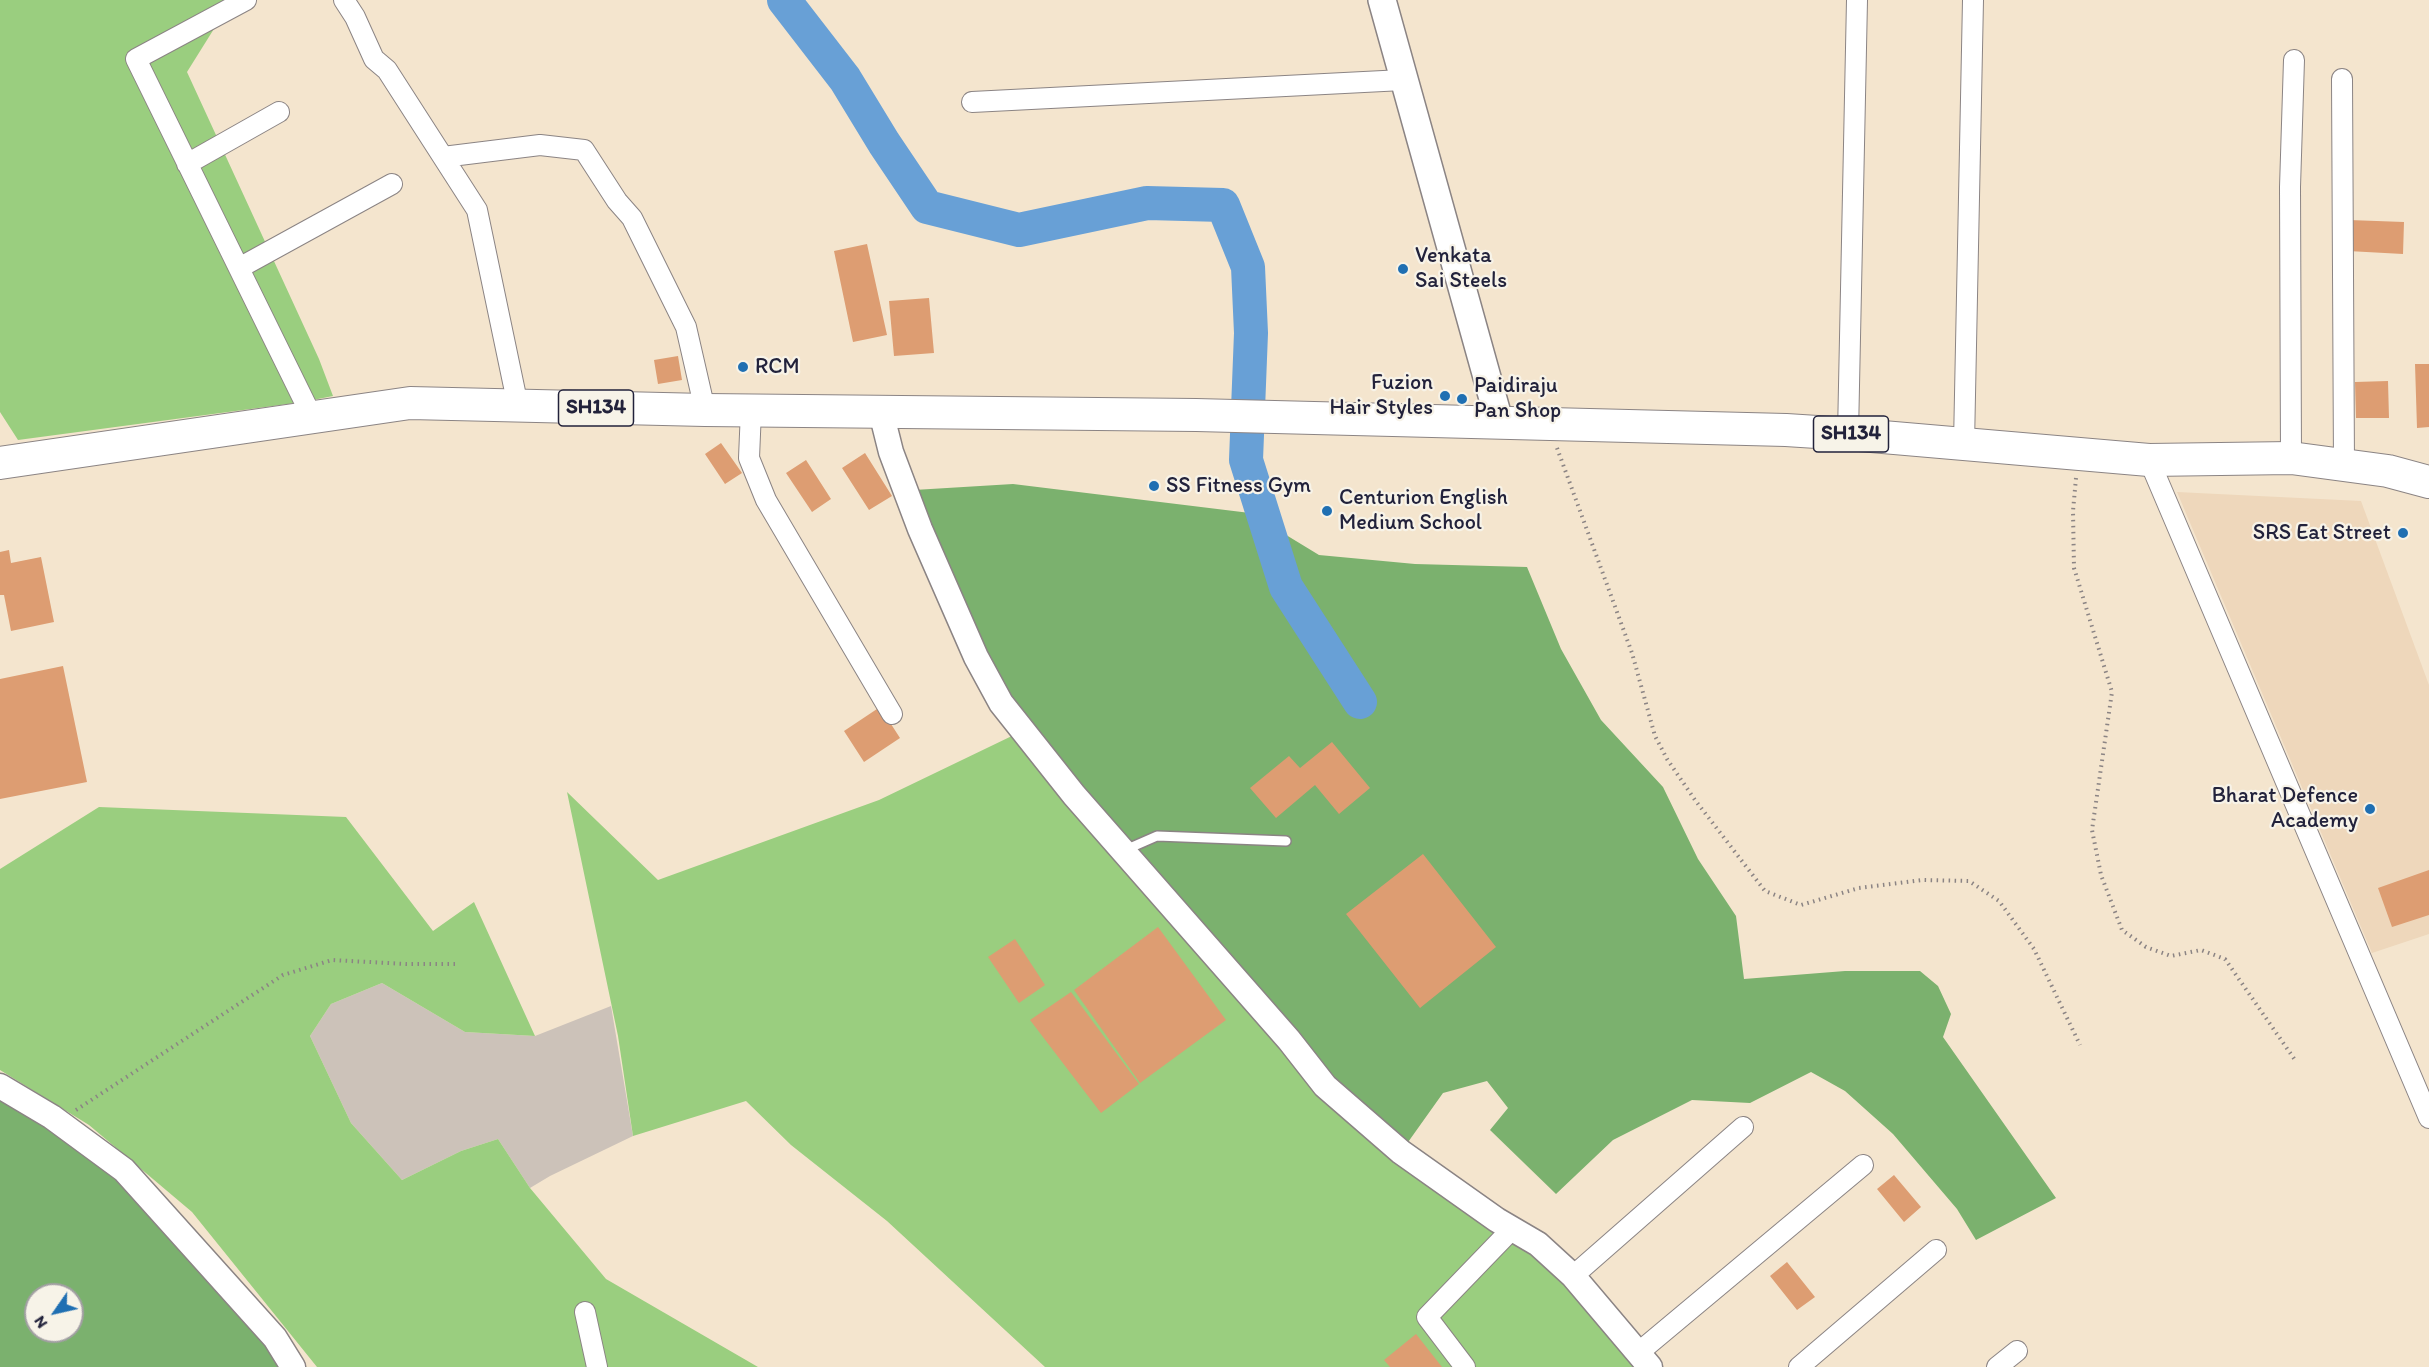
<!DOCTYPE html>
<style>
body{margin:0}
#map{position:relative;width:2429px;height:1367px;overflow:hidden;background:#f4e5ce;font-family:Itim,sans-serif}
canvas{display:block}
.north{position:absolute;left:24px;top:1283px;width:60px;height:60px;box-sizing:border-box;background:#f7f3e8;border:2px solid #a29fa3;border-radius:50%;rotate:236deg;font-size:16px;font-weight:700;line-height:24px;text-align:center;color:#22223b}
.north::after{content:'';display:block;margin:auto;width:21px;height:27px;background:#1f6fb2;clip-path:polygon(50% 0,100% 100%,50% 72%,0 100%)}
</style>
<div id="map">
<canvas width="2429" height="1367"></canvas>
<div class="north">N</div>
</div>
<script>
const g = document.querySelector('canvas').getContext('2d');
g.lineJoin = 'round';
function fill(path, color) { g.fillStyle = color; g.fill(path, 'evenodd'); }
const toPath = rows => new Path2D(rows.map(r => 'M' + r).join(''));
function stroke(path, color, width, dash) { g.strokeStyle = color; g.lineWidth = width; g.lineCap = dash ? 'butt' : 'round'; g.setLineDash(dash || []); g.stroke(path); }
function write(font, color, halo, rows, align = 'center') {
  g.font = font + ' Itim,sans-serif'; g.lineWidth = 4.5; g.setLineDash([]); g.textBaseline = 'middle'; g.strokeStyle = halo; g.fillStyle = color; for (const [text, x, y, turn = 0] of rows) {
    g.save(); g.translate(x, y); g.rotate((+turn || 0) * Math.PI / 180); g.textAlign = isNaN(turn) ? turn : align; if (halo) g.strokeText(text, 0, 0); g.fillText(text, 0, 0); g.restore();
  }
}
const built = toPath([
 [2177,492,2361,501,2429,685,2429,934,2372,953]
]);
const industrial = toPath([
 [382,983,465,1032,535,1036,611,1006,633,1136,550,1176,530,1188,498,1139,461,1151,402,1180,351,1123,310,1036,331,1004]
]);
const green = toPath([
 [0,0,232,0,187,72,319,359,333,396,303,402,18,440,0,412],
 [1016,734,1325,1086,1512,1229,1650,1367,1045,1367,887,1221,791,1145,746,1101,633,1136,618,1036,567,792,658,880,879,800],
 [99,807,346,817,433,931,474,902,535,1036,465,1032,382,983,331,1004,310,1036,351,1123,402,1180,461,1151,498,1139,530,1188,606,1279,758,1367,317,1367,192,1212,89,1125,0,1070,0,869]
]);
const forest = toPath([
 [1013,484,1250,513,1319,555,1415,564,1527,567,1561,649,1601,720,1663,787,1698,859,1736,916,1744,979,1845,971,1920,971,1938,986,1951,1014,1943,1037,2056,1198,1976,1240,1957,1209,1893,1134,1845,1091,1811,1072,1750,1103,1692,1100,1613,1140,1556,1194,1490,1130,1508,1108,1487,1081,1443,1093,1401,1152,1355,1113,1001,703,914,490],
 [0,1095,142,1185,292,1367,0,1367],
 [36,1295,72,1295,72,1331,36,1331]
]);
const river = toPath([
 [784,0,845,79,884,143,927,207,1019,230,1147,203,1223,205,1248,267,1251,333,1246,460,1286,587,1360,702]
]);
const building = toPath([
 [2349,220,2404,222,2403,254,2348,251],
 [867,244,887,335,853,342,834,251],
 [929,298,934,353,894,356,889,301],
 [678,356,682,380,658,384,654,360],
 [2415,364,2429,364,2429,427,2417,428],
 [2388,381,2389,418,2356,418,2355,382],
 [721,443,742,473,725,484,705,454],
 [865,453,892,496,869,510,842,468],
 [806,460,831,499,812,512,786,473],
 [9,550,11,563,41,557,54,622,11,631,4,595,0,595,0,552],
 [63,666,87,782,0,799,0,679],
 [880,707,900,738,864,762,844,731],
 [1332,742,1370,788,1339,814,1315,785,1276,818,1250,788,1289,756,1300,768],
 [1423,854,1496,947,1420,1008,1346,914],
 [2429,870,2429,915,2392,927,2378,888],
 [1158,927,1226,1020,1140,1083,1074,990],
 [1015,939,1045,985,1019,1003,988,957],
 [1071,992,1139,1084,1101,1113,1030,1020],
 [1894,1175,1921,1207,1904,1222,1877,1189],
 [1787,1262,1815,1297,1797,1310,1770,1276],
 [1416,1334,1442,1367,1390,1367,1384,1360]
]);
const path = toPath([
 [1557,448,1632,653,1655,736,1667,759,1695,800,1765,891,1801,905,1859,888,1923,880,1969,881,1999,901,2034,949,2080,1045],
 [2076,478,2073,511,2074,568,2112,692,2092,830,2101,875,2122,930,2146,947,2171,956,2201,950,2225,959,2295,1060],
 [76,1110,283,975,332,960,406,964,458,964]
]);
const service = toPath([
 [1125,850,1157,836,1286,841]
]);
const minor = toPath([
 [246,0,136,59,313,419],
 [344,0,355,17,374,59,387,70,477,210,518,406],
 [2342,79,2344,465],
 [972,102,1403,80],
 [443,157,540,145,584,150,617,201,632,218,686,327,705,410],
 [187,164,279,112],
 [239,268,392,184],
 [751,410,749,458,766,500,892,714],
 [1848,434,1857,0],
 [1964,444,1973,0],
 [2291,458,2290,187,2294,60],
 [2149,460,2429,1118],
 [1573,1276,1743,1127],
 [585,1312,597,1367],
 [1638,1353,1863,1165],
 [1465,1367,1427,1317,1512,1229],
 [1799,1367,1936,1250],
 [1997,1367,2017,1351]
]);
const tertiary = toPath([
 [881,412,891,452,920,529,976,657,1001,703,1074,795,1289,1040,1325,1086,1401,1152,1497,1220,1538,1244,1573,1276,1650,1367],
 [0,1086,52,1117,124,1170,275,1338,293,1367]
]);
const secondary = toPath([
 [1382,0,1500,424]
]);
const primary = toPath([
 [0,463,410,403,705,410,1196,415,1786,430,1848,434,2149,460,2291,458,2388,471,2429,482]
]);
const markers = [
 [1403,269,6,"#1f6fb2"],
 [743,367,6,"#1f6fb2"],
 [1445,396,6,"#1f6fb2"],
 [1462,399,6,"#1f6fb2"],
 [1154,486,6,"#1f6fb2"],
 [1327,511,6,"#1f6fb2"],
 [2403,533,6,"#1f6fb2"],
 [2370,809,6,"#1f6fb2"]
];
const shields = [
 [596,408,75],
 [1851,434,75]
];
const shieldNames = [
 ["SH134",596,408],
 ["SH134",1851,434]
];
const poiNames = [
 ["Venkata",1415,256],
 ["Sai Steels",1415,281],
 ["RCM",755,367],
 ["Fuzion",1433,383,"right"],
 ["Hair Styles",1433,408,"right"],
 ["Paidiraju",1474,386],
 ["Pan Shop",1474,411],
 ["SS Fitness Gym",1166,486],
 ["Centurion English",1339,498],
 ["Medium School",1339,523],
 ["SRS Eat Street",2391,533,"right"],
 ["Bharat Defence",2358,796,"right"],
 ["Academy",2358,821,"right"]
];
fill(built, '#eed7bb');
fill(industrial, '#ccc2b9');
fill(green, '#9ace7f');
fill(forest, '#7bb16e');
stroke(river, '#68a0d6', 34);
fill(building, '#dd9d72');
stroke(service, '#8b8484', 12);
stroke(minor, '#8b8484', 22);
stroke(tertiary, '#8b8484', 27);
stroke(secondary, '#8b8484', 30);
stroke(primary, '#8b8484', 34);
stroke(path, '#8b8484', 4, [1.5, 4.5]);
stroke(service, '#fff', 9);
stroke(minor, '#fff', 20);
stroke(tertiary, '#fff', 24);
stroke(secondary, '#fff', 27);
stroke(primary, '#fff', 32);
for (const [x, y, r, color] of markers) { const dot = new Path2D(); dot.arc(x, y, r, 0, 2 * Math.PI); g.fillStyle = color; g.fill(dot); stroke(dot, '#f7f3e8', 2); }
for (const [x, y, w] of shields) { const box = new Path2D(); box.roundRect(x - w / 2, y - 18, w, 36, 4.5); g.fillStyle = '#f7f3e8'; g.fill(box); stroke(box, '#22223b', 1.5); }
write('bold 21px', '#22223b', null, shieldNames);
write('22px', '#22223b', '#f7f3e8', poiNames, 'left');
</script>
